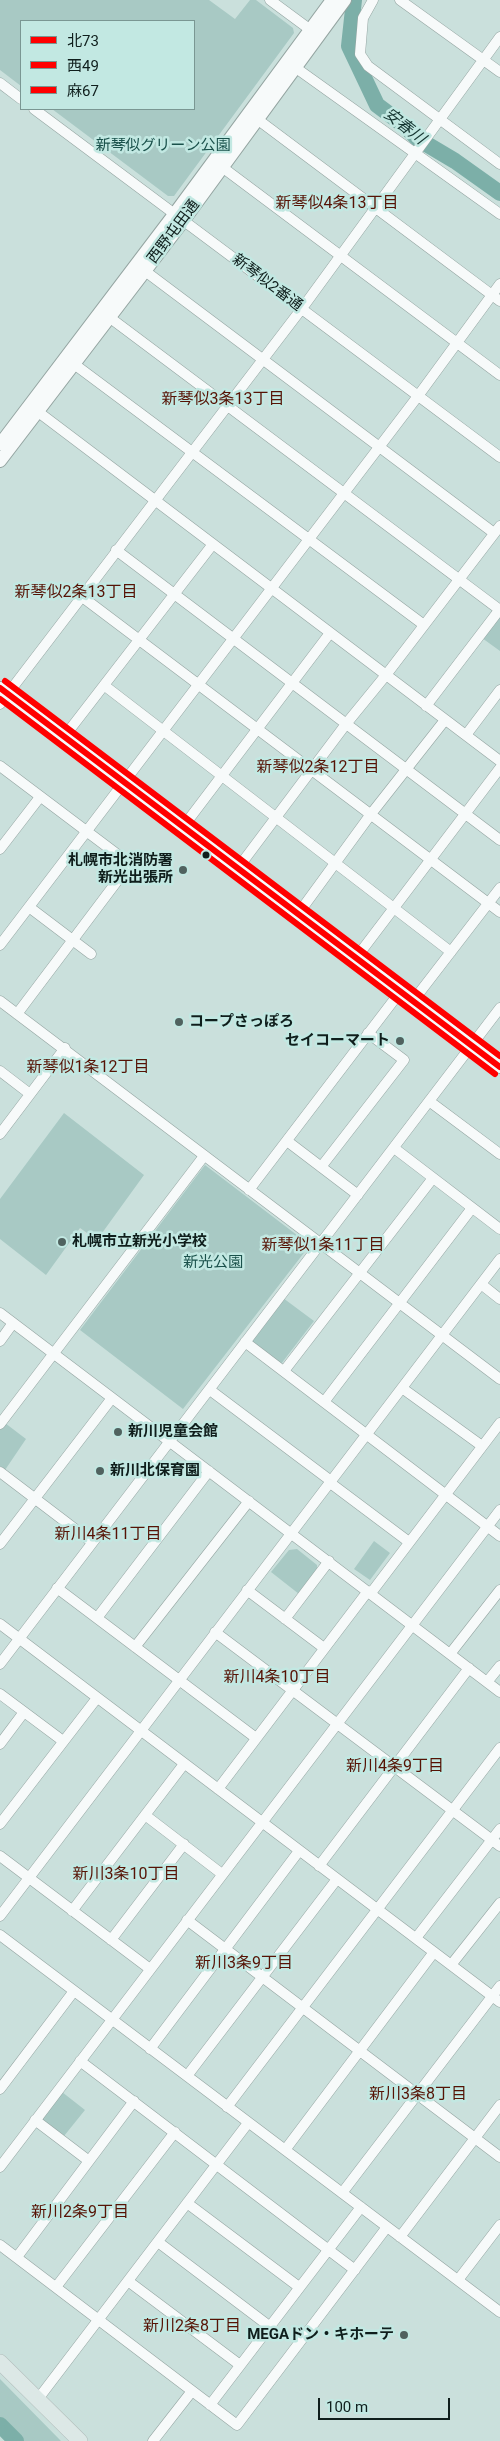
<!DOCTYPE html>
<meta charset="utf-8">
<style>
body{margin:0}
#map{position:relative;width:500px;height:2441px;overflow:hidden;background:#cae0dc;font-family:Roboto,"Noto Sans JP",sans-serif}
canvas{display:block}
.legend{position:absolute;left:20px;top:20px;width:175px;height:90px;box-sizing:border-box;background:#c2e8e2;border:1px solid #7a9793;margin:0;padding:6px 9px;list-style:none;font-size:15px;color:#0f1e1c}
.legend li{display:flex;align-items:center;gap:10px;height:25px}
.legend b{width:25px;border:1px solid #7a9793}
.scale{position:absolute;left:318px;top:2398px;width:132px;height:22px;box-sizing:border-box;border:2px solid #0f1e1c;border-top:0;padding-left:6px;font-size:15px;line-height:18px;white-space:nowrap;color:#0f1e1c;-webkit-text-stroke:4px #c2e8e2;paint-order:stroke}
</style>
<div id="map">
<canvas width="500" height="2441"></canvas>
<ul class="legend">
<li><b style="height:6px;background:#f00"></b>北73</li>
<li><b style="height:6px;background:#f00"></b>西49</li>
<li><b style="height:6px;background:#f00"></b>麻67</li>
</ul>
<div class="scale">100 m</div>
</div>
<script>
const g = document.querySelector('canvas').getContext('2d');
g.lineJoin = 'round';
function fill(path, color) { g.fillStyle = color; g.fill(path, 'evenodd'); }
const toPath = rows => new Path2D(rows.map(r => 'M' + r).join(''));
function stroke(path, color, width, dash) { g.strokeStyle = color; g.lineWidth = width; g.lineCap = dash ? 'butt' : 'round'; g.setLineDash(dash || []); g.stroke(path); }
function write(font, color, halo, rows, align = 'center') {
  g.font = font + ' Roboto,"Noto Sans JP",sans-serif'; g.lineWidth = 5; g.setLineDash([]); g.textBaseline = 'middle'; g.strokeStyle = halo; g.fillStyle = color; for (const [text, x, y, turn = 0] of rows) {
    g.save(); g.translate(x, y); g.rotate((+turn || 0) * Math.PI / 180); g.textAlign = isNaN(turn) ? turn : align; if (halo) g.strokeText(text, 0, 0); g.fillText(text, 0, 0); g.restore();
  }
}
const green = toPath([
 [0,0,209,0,235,19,250,0,256,0,293,28,294,33,174,196,168,196,52,109,194,109,194,21,21,21,21,86,0,70],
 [499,617,500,618,500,651,482,638],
 [64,1113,144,1175,97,1240,80,1228,46,1275,0,1239,0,1199],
 [205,1165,310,1245,183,1409,80,1330],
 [283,1298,314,1321,281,1364,251,1341],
 [5,1423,26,1439,5,1470,0,1466,0,1430],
 [374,1541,390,1553,370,1580,354,1569],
 [297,1549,317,1565,317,1569,299,1594,271,1572,289,1550],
 [62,2092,85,2110,64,2136,41,2119],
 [0,2379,61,2441,23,2441,0,2419]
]);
const river = toPath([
 [354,0,349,46,377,105,405,126,418,139,455,161,500,193],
 [0,2425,16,2441]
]);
const minor = toPath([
 [270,0,316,34],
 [373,0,363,18,360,54,368,66,500,164],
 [400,0,500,72],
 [296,68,500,214],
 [0,83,21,99],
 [34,109,500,457],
 [253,116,500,301],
 [222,167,500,375],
 [145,271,494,533],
 [105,314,500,610],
 [74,364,424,625],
 [37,411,500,761],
 [116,550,500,840],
 [81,596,500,912],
 [105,686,451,952],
 [0,704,306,303,500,37],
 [426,706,500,609],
 [466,735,500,690],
 [64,737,213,544],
 [0,766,130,864,17,1014],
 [183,827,330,633],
 [0,849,40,797],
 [238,868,346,724,386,675,500,526],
 [29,907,91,954],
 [298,914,371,814,445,720],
 [0,945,418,396,500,284],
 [356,958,500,768],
 [0,1001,500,1379],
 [413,1001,500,888],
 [0,1071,30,1094],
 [429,1101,500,1154],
 [0,1134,65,1048],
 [287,1141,358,1195],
 [394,1148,500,1229],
 [321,1167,404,1060,368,1033],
 [249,1190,400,992],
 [481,1284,500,1299],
 [0,1313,500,1692],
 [0,1341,13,1323],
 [245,1342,500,1536],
 [284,1371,433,1178],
 [402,1388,482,1446],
 [210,1390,331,1481],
 [324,1402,472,1208],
 [0,1424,204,1156],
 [0,1472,92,1542],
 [329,1482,409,1542],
 [0,1544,112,1398],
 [57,1588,256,1738],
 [247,1590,324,1648],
 [371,1593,500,1423],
 [97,1618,209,1471],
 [285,1619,329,1561],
 [0,1624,500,2002],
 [215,1632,500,1846],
 [135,1647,249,1501],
 [450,1654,500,1590],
 [0,1664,500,1008],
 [487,1682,500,1666],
 [0,1694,63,1741],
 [0,1744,24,1712],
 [218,1789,368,1591],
 [145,1815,222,1874],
 [0,1824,97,1698],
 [0,1856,150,1969],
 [319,1866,469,1668],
 [72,1911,184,1764],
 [0,1916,500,1259],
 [187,1920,500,2157],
 [0,1935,500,2312],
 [416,1938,500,1829],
 [111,1940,184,1844],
 [451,1965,500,1903],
 [150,2049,299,1851],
 [80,2061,355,2270],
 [187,2076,337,1879],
 [0,2089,74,1991],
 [227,2107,500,1748],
 [35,2120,89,2161],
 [285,2150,434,1952],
 [0,2167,500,1510],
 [342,2193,500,1986],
 [187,2203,299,2287],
 [400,2237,500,2105],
 [158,2242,269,2326],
 [0,2245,237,2425,387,2227],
 [17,2257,134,2101],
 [458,2280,500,2225],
 [128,2281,240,2365],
 [56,2287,175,2132],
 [38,2399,248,2123],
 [210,2405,361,2207],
 [153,2441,192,2391]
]);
const tertiary = toPath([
 [0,444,175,213,332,0],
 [0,461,184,220,345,0],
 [0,688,500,1067]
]);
const primary = toPath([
 [0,2362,80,2441]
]);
const bus1 = toPath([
 [0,688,500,1067]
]);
const bus2 = toPath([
 [0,699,495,1074]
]);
const bus3 = toPath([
 [5,681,500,1056]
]);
const markers = [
 [206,855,4.5,"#0f1e1c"],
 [183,870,5,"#50625f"],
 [179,1022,5,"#50625f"],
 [400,1041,5,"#50625f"],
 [62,1242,5,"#50625f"],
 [118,1432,5,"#50625f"],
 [100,1471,5,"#50625f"],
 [404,2335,5,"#50625f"]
];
const parkNames = [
 ["新琴似グリーン公園",163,146],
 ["新光公園",213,1263]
];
const streetNames = [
 ["西野屯田通",174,232,-53],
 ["新琴似2番通",267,283,37]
];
const poiNames = [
 ["札幌市北消防署",173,861,"right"],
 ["新光出張所",173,878,"right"],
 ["コープさっぽろ",189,1022],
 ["セイコーマート",390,1041,"right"],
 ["札幌市立新光小学校",72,1242],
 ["新川児童会館",128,1432],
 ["新川北保育園",110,1471],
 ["MEGAドン・キホーテ",394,2335,"right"]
];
const waterNames = [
 ["安春川",404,127,38]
];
const neighbourhoodNames = [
 ["新琴似4条13丁目",337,204],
 ["新琴似3条13丁目",223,400],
 ["新琴似2条13丁目",76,593],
 ["新琴似2条12丁目",318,768],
 ["新琴似1条12丁目",88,1068],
 ["新琴似1条11丁目",323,1246],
 ["新川4条11丁目",108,1535],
 ["新川4条10丁目",277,1678],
 ["新川4条9丁目",395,1767],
 ["新川3条10丁目",126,1875],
 ["新川3条9丁目",244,1964],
 ["新川3条8丁目",418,2095],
 ["新川2条9丁目",80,2213],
 ["新川2条8丁目",192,2327]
];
fill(green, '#a8c9c4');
stroke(river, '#7cafa8', 16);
stroke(minor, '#94a4a1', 11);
stroke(tertiary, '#94a4a1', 14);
stroke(primary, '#b3bebc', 16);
stroke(minor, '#f7fafa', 10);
stroke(tertiary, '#f7fafa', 12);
stroke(primary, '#dce8e6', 15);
stroke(bus1, '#f00', 6);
stroke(bus2, '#f00', 6);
stroke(bus3, '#f00', 6);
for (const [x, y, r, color] of markers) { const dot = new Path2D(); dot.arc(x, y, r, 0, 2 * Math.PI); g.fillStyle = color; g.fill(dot); stroke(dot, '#c2e8e2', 2); }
write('15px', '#1a514b', '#c2e8e2', parkNames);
write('15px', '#0f1e1c', '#c2e8e2', streetNames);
write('bold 15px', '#0f1e1c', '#c2e8e2', poiNames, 'left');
write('italic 16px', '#143430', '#c2e8e2', waterNames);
write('16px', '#561305', '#c2e8e2', neighbourhoodNames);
</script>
